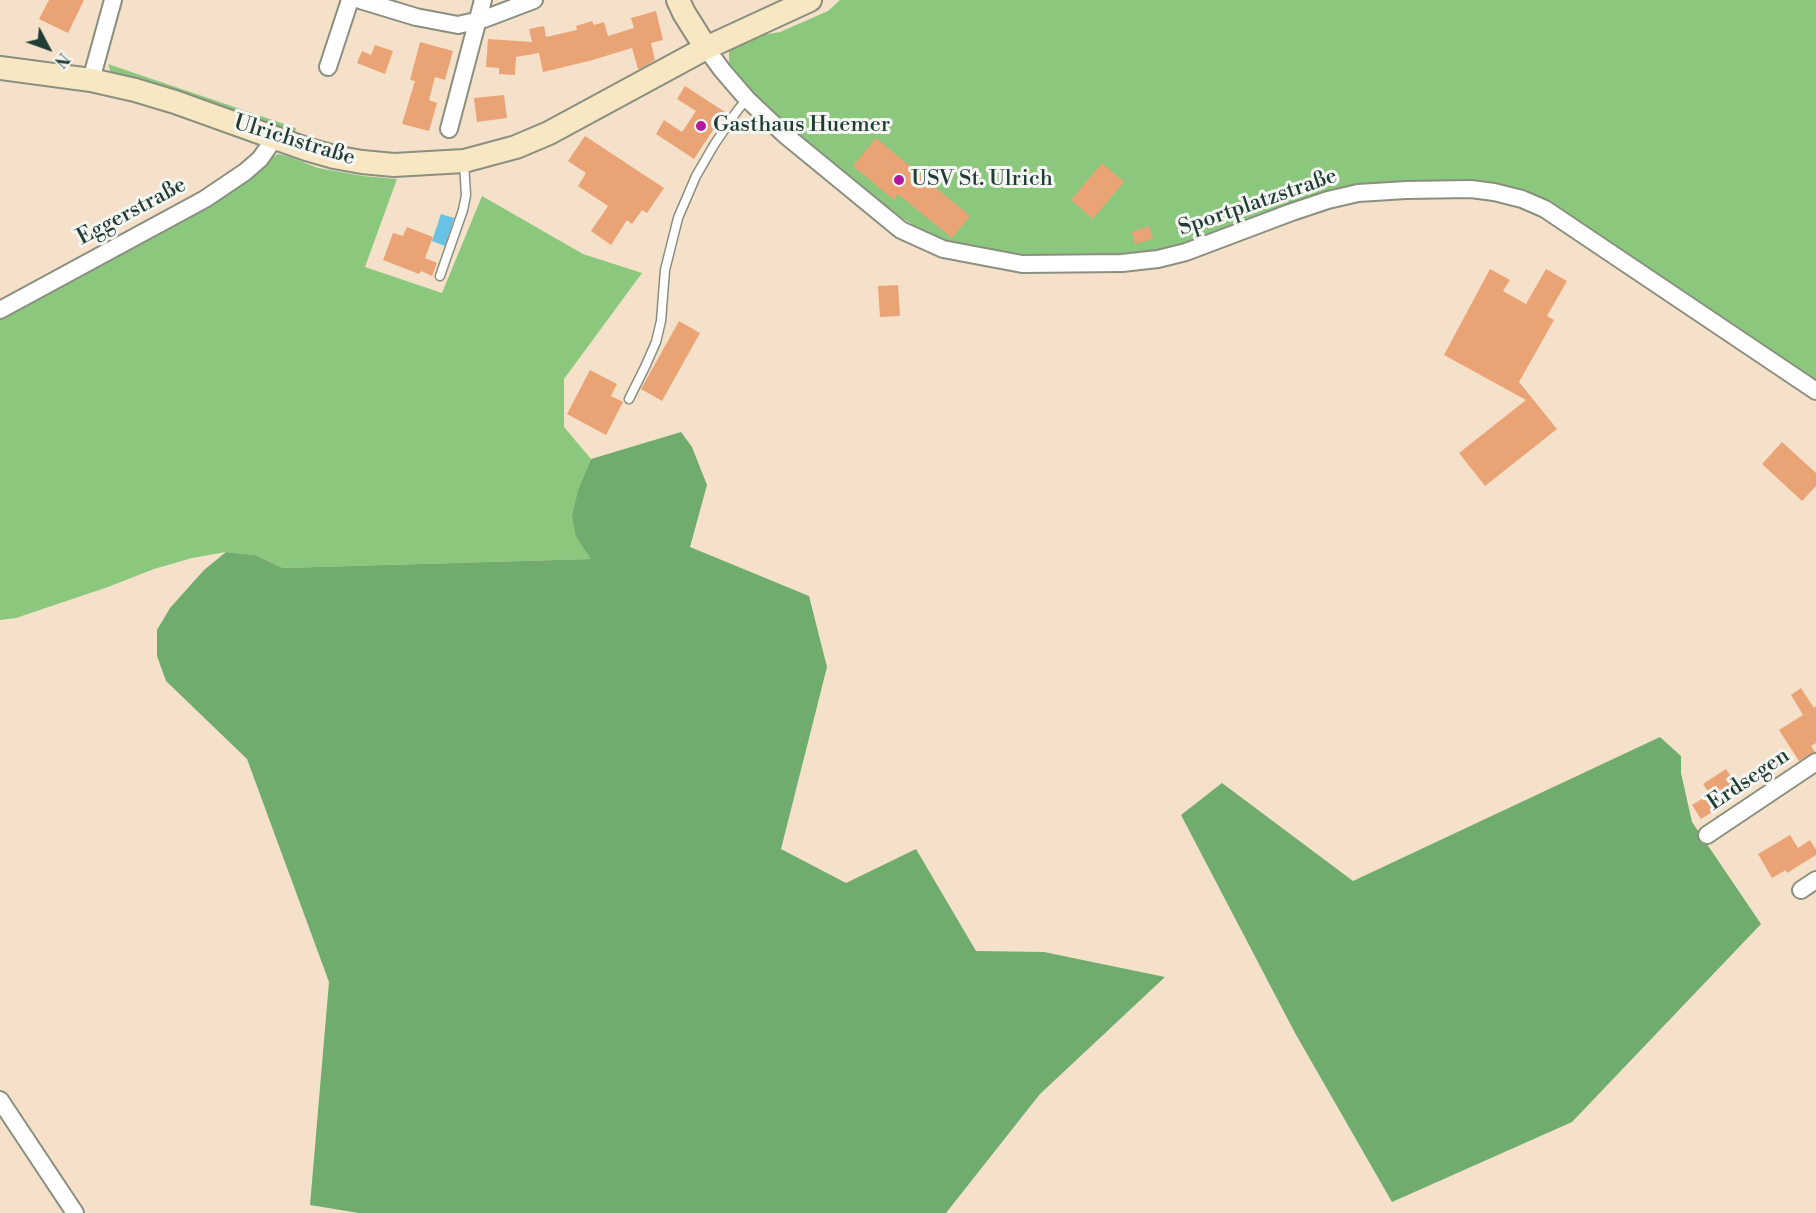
<!DOCTYPE html>
<meta charset="utf-8">
<style>
body{margin:0}
#map{position:relative;width:1816px;height:1213px;overflow:hidden;background:#f5e1ca;font-family:"Libre Bodoni",serif}
canvas{display:block}
.north{position:absolute;left:18px;top:18px;width:60px;height:60px;-webkit-text-stroke:4px #f6f6f2;paint-order:stroke;rotate:131deg;font-size:16px;font-weight:700;line-height:24px;text-align:center;color:#1f3d34}
.north::after{content:'';display:block;margin:auto;width:21px;height:27px;background:#1f3d34;clip-path:polygon(50% 0,100% 100%,50% 72%,0 100%)}
</style>
<div id="map">
<canvas width="1816" height="1213"></canvas>
<div class="north">N</div>
</div>
<script>
const g = document.querySelector('canvas').getContext('2d');
g.lineJoin = 'round';
function fill(path, color) { g.fillStyle = color; g.fill(path, 'evenodd'); }
const toPath = rows => new Path2D(rows.map(r => 'M' + r).join(''));
function stroke(path, color, width, dash) { g.strokeStyle = color; g.lineWidth = width; g.lineCap = dash ? 'butt' : 'round'; g.setLineDash(dash || []); g.stroke(path); }
function write(font, color, halo, rows, align = 'center') {
  g.font = font + ' "Libre Bodoni",serif'; g.lineWidth = 6; g.setLineDash([]); g.textBaseline = 'middle'; g.strokeStyle = halo; g.fillStyle = color; for (const [text, x, y, turn = 0] of rows) {
    g.save(); g.translate(x, y); g.rotate((+turn || 0) * Math.PI / 180); g.textAlign = isNaN(turn) ? turn : align; if (halo) g.strokeText(text, 0, 0); g.fillText(text, 0, 0); g.restore();
  }
}
const green = toPath([
 [840,0,1816,0,1816,384,1705,306,1535,197,1407,183,1174,249,1153,254,1022,259,935,239,874,200,777,122,729,66,729,51,735,44,744,38,780,32,828,11],
 [108,64,296,128,294,137,111,73],
 [278,154,287,156,318,168,363,176,397,179,365,267,442,293,482,196,583,254,642,273,564,379,564,427,591,459,579,487,576,537,592,559,283,568,255,555,226,552,192,558,154,569,108,587,16,618,0,620,0,318]
]);
const forest = toPath([
 [681,432,692,447,707,485,690,547,809,596,827,667,781,849,846,883,916,849,976,951,1044,952,1165,977,1040,1094,946,1213,359,1213,310,1205,329,982,247,759,166,681,157,656,157,630,170,608,204,570,226,552,255,555,283,568,591,559,576,537,572,516,579,487,591,459],
 [1660,737,1681,756,1681,773,1692,822,1761,924,1572,1122,1392,1202,1295,1033,1181,815,1222,783,1353,881]
]);
const water = toPath([
 [441,214,454,218,445,246,432,241]
]);
const building = toPath([
 [49,0,84,0,68,33,39,19],
 [656,11,663,40,651,43,655,60,642,68,638,69,632,48,589,61,543,72,539,53,516,57,515,75,499,74,499,68,486,67,488,39,532,42,529,29,544,26,546,37,577,30,576,26,592,21,594,25,604,22,608,36,634,28,631,18],
 [420,42,453,51,445,80,435,77,429,100,437,103,429,131,402,124,415,81,410,80],
 [375,45,393,51,385,74,357,63,362,51,371,55],
 [685,86,725,112,694,159,656,134,664,120,682,132,696,111,677,99],
 [504,95,507,118,477,122,474,98],
 [585,136,664,188,647,213,642,210,632,224,627,220,611,245,591,231,608,206,578,186,586,173,568,161],
 [876,138,970,216,952,238,898,194,894,200,853,166],
 [1102,163,1124,182,1093,219,1071,200],
 [1149,226,1153,239,1135,244,1132,232],
 [407,227,433,237,425,258,437,263,432,276,421,271,419,274,383,260,393,233,403,236],
 [1490,269,1510,280,1503,291,1526,304,1546,269,1567,281,1547,316,1554,320,1519,382,1557,429,1485,486,1459,453,1526,400,1444,355],
 [898,285,900,316,880,317,878,286],
 [679,321,700,333,662,401,641,389],
 [590,370,617,384,611,396,623,402,606,435,567,414],
 [1782,442,1816,473,1816,486,1802,501,1762,464],
 [1801,688,1814,708,1816,706,1816,743,1811,746,1815,752,1799,761,1779,730,1803,715,1791,695],
 [1726,769,1742,793,1701,819,1692,805,1710,794,1703,784],
 [1790,835,1798,848,1810,840,1816,850,1816,855,1787,873,1786,870,1772,878,1758,854]
]);
const lane = toPath([
 [440,276,463,210,466,195,464,163],
 [629,399,645,367,656,342,661,321,665,270,678,218,696,176,714,145,737,111,747,99]
]);
const street = toPath([
 [360,0,416,17,458,25,484,19,534,0],
 [706,48,722,70,747,99,784,134,901,230,943,249,1022,264,1122,263,1158,259,1186,252,1292,212,1328,200,1358,193,1406,190,1471,189,1494,192,1522,199,1545,209,1816,391],
 [328,67,350,0],
 [91,80,113,0],
 [449,129,483,0],
 [0,310,205,199,245,172,260,159,274,139],
 [1707,835,1816,762],
 [1801,890,1816,880],
 [0,1100,75,1213]
]);
const secondary = toPath([
 [678,0,684,13,706,48],
 [0,68,91,80,135,90,175,102,306,149,334,157,362,162,394,165,464,161,516,147,549,133,706,48,810,0]
]);
const markers = [
 [701,126,6,"#b5179e"],
 [899,180,6,"#b5179e"]
];
const poiNames = [
 ["Gasthaus Huemer",713,126],
 ["USV St. Ulrich",911,180]
];
const streetNames = [
 ["Ulrichstraße",294,141,17],
 ["Sportplatzstraße",1258,203,-19],
 ["Eggerstraße",132,212,-28],
 ["Erdsegen",1749,780,-34]
];
fill(green, '#8bc87e');
fill(forest, '#70ac6d');
fill(water, '#68c2e6');
fill(building, '#eaa375');
stroke(lane, '#8a8f7f', 11);
stroke(street, '#8a8f7f', 20);
stroke(secondary, '#8a8f7f', 26);
stroke(lane, '#fff', 8);
stroke(street, '#fff', 16);
stroke(secondary, '#f7e8c3', 22);
for (const [x, y, r, color] of markers) { const dot = new Path2D(); dot.arc(x, y, r, 0, 2 * Math.PI); g.fillStyle = color; g.fill(dot); stroke(dot, '#f6f6f2', 2); }
write('22px', '#1f3d34', '#f6f6f2', poiNames, 'left');
write('22px', '#1f3d34', '#f6f6f2', streetNames);
</script>
